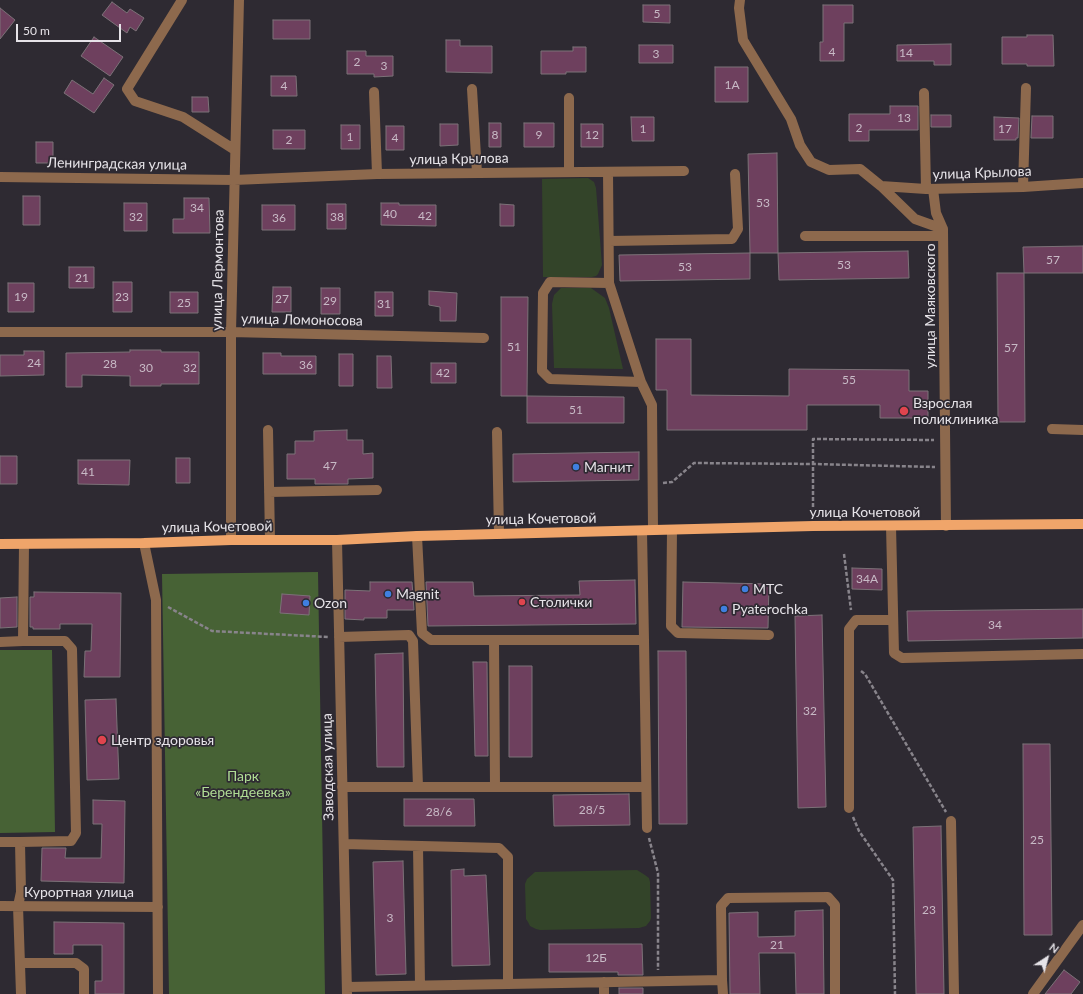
<!DOCTYPE html>
<meta charset="utf-8">
<style>
body{margin:0}
#map{position:relative;width:1083px;height:994px;overflow:hidden;background:#2e2a32;font-family:Lato,sans-serif}
canvas{display:block}
.north{position:absolute;left:1027px;top:938px;width:40px;height:40px;-webkit-text-stroke:3px #2e2a32;paint-order:stroke;rotate:36deg;font-size:11px;font-weight:700;line-height:16px;text-align:center;color:#e6e3e8}
.north::after{content:'';display:block;margin:auto;width:14px;height:18px;background:#e6e3e8;clip-path:polygon(50% 0,100% 100%,50% 72%,0 100%)}
.scale{position:absolute;left:16px;top:24px;width:105px;height:18px;box-sizing:border-box;border:2px solid #e6e3e8;border-top:0;padding-left:5px;font-size:12px;line-height:14px;white-space:nowrap;color:#e6e3e8;-webkit-text-stroke:3px #2e2a32;paint-order:stroke}
</style>
<div id="map">
<canvas width="1083" height="994"></canvas>
<div class="north">N</div>
<div class="scale">50 m</div>
</div>
<script>
const g = document.querySelector('canvas').getContext('2d');
g.lineJoin = 'round';
function fill(path, color) { g.fillStyle = color; g.fill(path, 'evenodd'); }
const toPath = rows => new Path2D(rows.map(r => 'M' + r).join(''));
function stroke(path, color, width, dash) { g.strokeStyle = color; g.lineWidth = width; g.lineCap = dash ? 'butt' : 'round'; g.setLineDash(dash || []); g.stroke(path); }
function write(font, color, halo, rows, align = 'center') {
  g.font = font + ' Lato,sans-serif'; g.lineWidth = 3.5; g.setLineDash([]); g.textBaseline = 'middle'; g.strokeStyle = halo; g.fillStyle = color; for (const [text, x, y, turn = 0] of rows) {
    g.save(); g.translate(x, y); g.rotate((+turn || 0) * Math.PI / 180); g.textAlign = isNaN(turn) ? turn : align; if (halo) g.strokeText(text, 0, 0); g.fillText(text, 0, 0); g.restore();
  }
}
const green = toPath([
 [588,178,594,182,596,188,602,265,598,274,596,276,592,277,543,277,542,179],
 [561,288,591,288,605,298,609,308,623,369,554,368,552,304,554,295],
 [637,870,645,875,649,878,650,882,651,918,650,921,646,926,639,928,540,930,536,929,530,926,528,922,526,919,525,884,527,879,535,872]
]);
const forest = toPath([
 [318,572,325,994,169,994,162,574],
 [0,650,52,650,55,832,0,833]
]);
const building = toPath([
 [112,2,127,13,130,9,144,18,136,31,130,27,127,33,102,15,112,2],
 [643,5,670,5,670,23,643,22,643,5],
 [823,5,853,5,853,23,844,23,844,61,820,61,820,42,823,42,823,5],
 [0,8,15,20,0,39,0,8],
 [273,20,310,20,310,39,273,39,273,20],
 [1027,35,1053,35,1054,66,1027,66,1027,64,1002,64,1002,37,1027,37,1027,35],
 [94,37,123,57,110,76,81,56,94,37],
 [446,40,460,40,460,46,492,46,492,73,446,72,446,40],
 [951,44,951,65,934,65,934,61,897,61,897,45,951,44],
 [639,45,673,45,673,63,639,63,639,45],
 [573,47,586,47,586,72,566,72,566,74,541,74,541,51,573,51,573,47],
 [347,51,366,51,366,56,393,56,393,76,374,77,374,74,347,74,347,51],
 [715,67,748,67,748,102,715,102,715,67],
 [271,76,296,76,297,96,271,96,271,76],
 [104,78,114,85,94,113,64,93,72,80,93,94,104,78],
 [192,97,208,97,209,112,192,112,192,97],
 [890,106,918,106,918,130,869,130,869,141,849,141,849,114,890,114,890,106],
 [931,115,951,115,951,127,931,127,931,115],
 [1032,116,1053,116,1053,138,1031,138,1032,116],
 [631,117,654,117,654,141,632,141,631,117],
 [994,117,1019,118,1018,138,1016,138,1016,140,994,140,994,117],
 [489,123,501,123,501,147,489,147,489,123],
 [524,123,554,123,554,147,524,147,524,123],
 [440,124,458,124,458,145,440,146,440,124],
 [581,124,603,124,603,147,581,147,581,124],
 [341,125,360,125,360,149,341,149,341,125],
 [386,126,404,126,404,150,386,150,386,126],
 [273,130,305,130,305,149,273,149,273,130],
 [36,142,53,142,53,163,36,163,36,142],
 [777,153,778,253,750,253,748,154,777,153],
 [23,196,40,196,40,225,23,225,23,196],
 [184,198,209,198,210,233,173,233,173,219,184,219,184,198],
 [124,203,147,203,147,231,124,231,124,203],
 [381,203,399,203,399,205,436,205,436,226,381,225,381,203],
 [327,204,346,204,346,229,327,229,327,204],
 [500,204,514,205,514,226,500,226,500,204],
 [262,205,295,205,295,230,262,230,262,205],
 [1083,246,1083,273,1024,273,1023,247,1083,246],
 [908,251,909,278,779,280,778,253,908,251],
 [750,253,750,279,620,281,619,255,750,253],
 [69,267,94,267,94,288,69,288,69,267],
 [997,273,1024,273,1025,422,998,422,997,273],
 [113,282,132,282,132,312,113,312,113,282],
 [8,283,34,283,34,312,8,312,8,283],
 [273,287,291,287,291,312,272,312,273,287],
 [321,288,340,288,340,314,321,314,321,288],
 [429,291,457,293,456,321,440,321,440,307,429,305,429,291],
 [170,292,198,292,198,313,170,313,170,292],
 [375,292,393,292,393,316,375,316,375,292],
 [501,297,528,297,527,396,501,396,501,297],
 [656,339,691,339,691,395,789,396,789,369,909,370,909,391,928,391,928,418,880,418,880,405,807,405,807,430,667,430,667,390,656,390,656,339],
 [130,350,161,350,161,352,199,352,199,384,161,384,161,386,130,386,130,376,82,375,82,387,66,387,66,353,130,352,130,350],
 [24,351,44,351,44,375,0,376,0,355,24,355,24,351],
 [263,353,281,353,281,356,316,356,316,374,263,374,263,353],
 [339,354,353,354,353,386,339,386,339,354],
 [377,356,391,356,392,388,377,388,377,356],
 [431,363,456,363,456,383,431,383,431,363],
 [527,396,624,397,624,423,527,423,527,396],
 [347,430,347,440,363,440,363,454,373,453,373,478,348,479,348,484,315,484,315,479,287,479,287,454,295,454,295,441,314,441,314,431,347,430],
 [639,452,639,480,513,482,513,454,639,452],
 [0,456,17,456,17,484,0,484,0,456],
 [176,458,190,458,190,483,176,483,176,458],
 [78,460,130,460,129,485,78,484,78,460],
 [852,568,882,569,882,590,852,589,852,568],
 [635,580,636,624,428,626,426,582,473,582,474,596,580,595,579,581,635,580],
 [370,582,412,582,414,610,387,610,387,618,364,618,364,620,345,619,345,590,370,591,370,582],
 [683,582,769,584,768,628,682,627,683,582],
 [34,592,121,593,120,677,84,677,85,651,91,651,92,624,60,624,60,629,33,629,33,627,30,627,30,597,34,597,34,592],
 [282,594,310,596,309,615,280,613,282,594],
 [17,597,17,627,0,628,0,598,17,597],
 [1083,609,1083,638,908,641,907,611,1083,609],
 [822,615,826,807,798,808,795,616,822,615],
 [658,651,686,651,687,824,659,824,658,651],
 [403,653,404,767,377,767,375,654,403,653],
 [473,662,487,662,488,756,475,756,473,662],
 [509,666,532,666,532,757,509,757,509,666],
 [116,699,119,779,87,780,85,700,116,699],
 [1023,744,1050,744,1052,935,1024,935,1023,744],
 [629,794,630,825,554,826,553,795,629,794],
 [404,799,474,799,475,826,404,826,404,799],
 [93,800,125,801,124,883,41,881,42,848,66,848,65,858,101,858,102,824,93,824,93,800],
 [941,826,944,994,916,994,913,827,941,826],
 [403,861,406,974,376,975,373,862,403,861],
 [464,869,464,876,486,875,490,965,452,966,451,870,464,869],
 [823,910,824,994,796,994,795,953,759,953,760,994,730,994,729,913,758,912,758,937,795,936,795,911,823,910],
 [54,922,124,923,124,994,95,994,95,981,102,981,102,945,73,945,73,954,54,954,54,922],
 [549,944,642,944,643,975,618,975,618,972,549,972,549,944],
 [1064,970,1080,982,1071,994,1045,994,1064,970],
 [619,988,643,988,643,994,619,994,619,988]
]);
const path = toPath([
 [663,483,672,482,694,463,813,464,935,467],
 [813,507,813,439,934,440],
 [844,554,851,610],
 [168,607,212,631,328,637],
 [861,671,865,674,946,812],
 [853,817,859,831,893,880,895,994],
 [649,838,658,873,658,970]
]);
const minor = toPath([
 [182,0,127,89,135,101,183,117,235,150],
 [740,0,739,8,743,40,791,119,800,145,811,162,829,170,860,169,881,186,915,219,943,229,946,526],
 [472,89,477,173],
 [374,92,377,174],
 [924,93,926,189],
 [569,98,569,172],
 [608,172,609,283,641,382,652,405,653,530],
 [0,177,234,180,377,174,684,171],
 [881,186,926,189,1023,187,1083,183],
 [1023,187,1026,88],
 [933,189,936,213,943,229],
 [805,236,943,236],
 [609,241,732,239,738,229,735,174],
 [609,283,550,282,543,293,542,371,550,379,641,382],
 [0,332,231,332,484,338],
 [1052,429,1083,430],
 [268,430,270,540],
 [497,432,499,534],
 [269,492,377,490],
 [891,526,894,653,902,658,1083,654],
 [672,530,671,626,678,633,769,635],
 [417,536,422,633,431,640,644,640,642,531],
 [231,540,231,332,239,0],
 [337,540,347,994],
 [144,543,156,600,158,994],
 [339,637,409,635,413,641,418,787],
 [494,640,495,787],
 [644,640,647,828],
 [0,642,23,641,24,544],
 [342,787,646,787],
 [849,808,849,629,856,620,893,620],
 [951,821,954,994],
 [0,842,20,842,21,892,18,906,21,994],
 [20,842,71,841,76,833,72,649,65,641,23,641],
 [344,844,499,848,508,857,508,984],
 [418,846,420,985],
 [0,906,158,907],
 [20,963,76,963,84,969,84,994],
 [722,980,723,994],
 [604,982,604,994],
 [347,987,722,980,721,906,728,898,828,897,835,905,835,994],
 [1033,994,1083,925]
]);
const major = toPath([
 [0,544,144,543,231,540,337,540,417,536,813,526,1083,524]
]);
const markers = [
 [904,411,5,"#e0444e"],
 [576,467,4,"#3f7fe0"],
 [745,589,4,"#3f7fe0"],
 [388,594,4,"#3f7fe0"],
 [522,602,4,"#e0444e"],
 [306,603,4,"#3f7fe0"],
 [724,609,4,"#3f7fe0"],
 [102,740,5,"#e0444e"]
];
const numberNames = [
 ["5",657,14],
 ["4",832,52],
 ["14",906,53],
 ["3",656,54],
 ["2",357,62],
 ["3",384,66],
 ["1А",732,85],
 ["4",284,86],
 ["13",904,118],
 ["2",859,128],
 ["1",643,129],
 ["17",1005,129],
 ["8",495,135],
 ["9",539,135],
 ["12",592,135],
 ["1",350,137],
 ["4",395,138],
 ["2",289,140],
 ["53",763,203],
 ["34",197,208],
 ["40",390,214],
 ["42",425,216],
 ["32",136,217],
 ["38",337,217],
 ["36",279,218],
 ["57",1053,260],
 ["53",844,265],
 ["53",685,267],
 ["21",82,278],
 ["19",21,297],
 ["23",122,297],
 ["27",282,299],
 ["29",330,301],
 ["25",184,303],
 ["31",384,304],
 ["51",514,347],
 ["57",1011,348],
 ["24",34,363],
 ["28",110,364],
 ["36",306,365],
 ["30",146,368],
 ["32",190,368],
 ["42",443,373],
 ["55",849,380],
 ["51",576,410],
 ["47",330,466],
 ["41",88,472],
 ["34А",867,579],
 ["34",995,625],
 ["32",810,711],
 ["28/5",592,810],
 ["28/6",439,812],
 ["25",1037,840],
 ["23",929,910],
 ["3",390,918],
 ["21",777,945],
 ["12Б",596,958]
];
const streetNames = [
 ["улица Крылова",459,159,-1],
 ["Ленинградская улица",117,164,1],
 ["улица Крылова",982,173,-2],
 ["улица Лермонтова",218,270,-89],
 ["улица Маяковского",930,306,-90],
 ["улица Ломоносова",302,320,1],
 ["улица Кочетовой",865,512],
 ["улица Кочетовой",541,519,-1],
 ["улица Кочетовой",217,527,-1],
 ["Заводская улица",328,767,-91],
 ["Курортная улица",79,892]
];
const poiNames = [
 ["Взрослая",913,403],
 ["поликлиника",913,419],
 ["Магнит",584,467],
 ["МТС",753,589],
 ["Magnit",396,594],
 ["Столички",530,602],
 ["Ozon",314,603],
 ["Pyaterochka",732,609],
 ["Центр здоровья",111,740]
];
const parkNames = [
 ["Парк",243,776],
 ["«Берендеевка»",243,792]
];
fill(green, '#334429');
fill(forest, '#476235');
fill(building, '#6e405e');
stroke(building, '#7c7278', 1);
stroke(path, '#88848b', 2.5, [4, 2]);
stroke(minor, '#8d694d', 10);
stroke(major, '#f0a56a', 10);
for (const [x, y, r, color] of markers) { const dot = new Path2D(); dot.arc(x, y, r, 0, 2 * Math.PI); g.fillStyle = color; g.fill(dot); stroke(dot, '#2e2a32', 1.5); }
write('12px', '#c8bac6', null, numberNames);
write('14px', '#e6e3e8', '#2e2a32', streetNames);
write('14px', '#e6e3e8', '#2e2a32', poiNames, 'left');
write('14px', '#b0dd95', '#2e2a32', parkNames);
</script>
